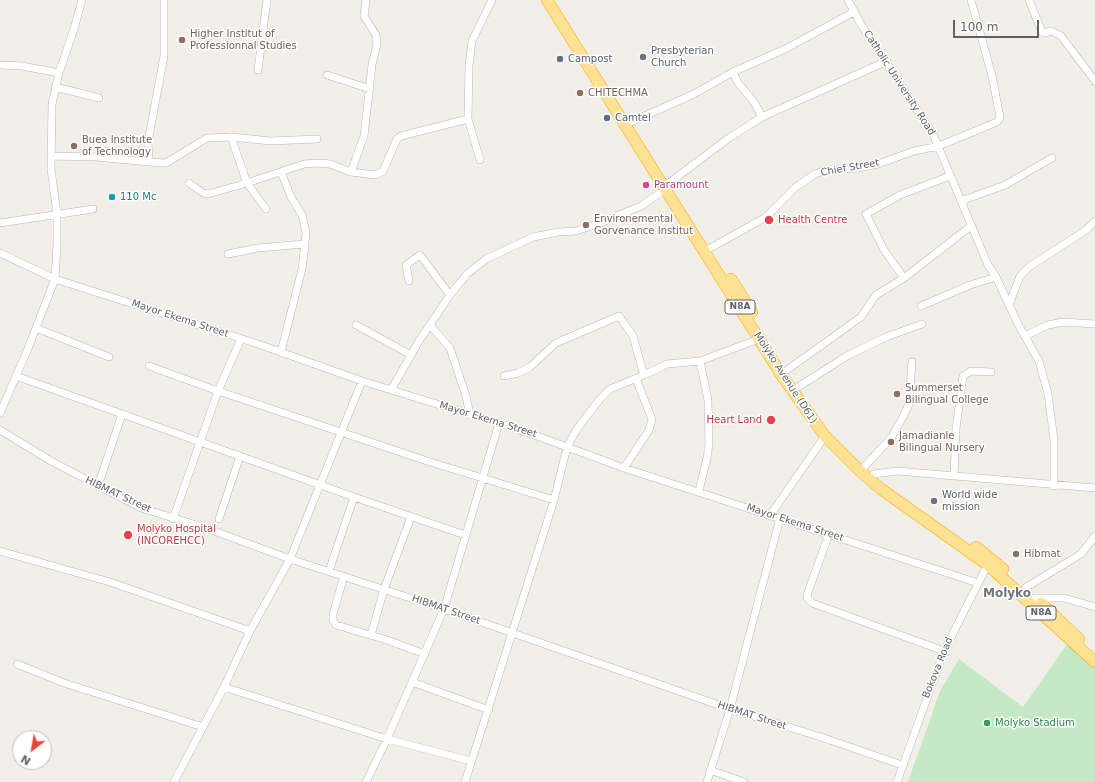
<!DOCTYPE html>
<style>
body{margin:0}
#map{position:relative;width:1095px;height:782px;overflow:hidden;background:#f1efe8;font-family:"DejaVu Sans",sans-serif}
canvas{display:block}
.north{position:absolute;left:12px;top:730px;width:40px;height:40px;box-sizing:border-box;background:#fff;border:1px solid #bfc1c3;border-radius:50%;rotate:211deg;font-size:11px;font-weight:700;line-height:16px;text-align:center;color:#5f6368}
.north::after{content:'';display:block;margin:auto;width:14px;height:18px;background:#ea4335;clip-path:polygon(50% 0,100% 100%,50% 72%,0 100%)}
.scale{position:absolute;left:953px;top:20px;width:86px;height:18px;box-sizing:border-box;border:2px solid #5f6368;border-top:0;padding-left:5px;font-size:12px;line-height:14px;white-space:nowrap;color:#5f6368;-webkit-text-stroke:3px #fff;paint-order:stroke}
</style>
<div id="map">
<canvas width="1095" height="782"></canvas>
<div class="north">N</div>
<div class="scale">100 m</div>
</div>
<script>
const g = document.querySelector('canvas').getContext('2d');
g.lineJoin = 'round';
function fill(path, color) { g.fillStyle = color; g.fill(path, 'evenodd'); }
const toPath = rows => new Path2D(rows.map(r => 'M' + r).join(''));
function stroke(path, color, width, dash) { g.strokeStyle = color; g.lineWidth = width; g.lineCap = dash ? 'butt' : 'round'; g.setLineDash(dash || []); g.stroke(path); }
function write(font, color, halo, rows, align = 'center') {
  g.font = font + ' "DejaVu Sans",sans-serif'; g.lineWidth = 3; g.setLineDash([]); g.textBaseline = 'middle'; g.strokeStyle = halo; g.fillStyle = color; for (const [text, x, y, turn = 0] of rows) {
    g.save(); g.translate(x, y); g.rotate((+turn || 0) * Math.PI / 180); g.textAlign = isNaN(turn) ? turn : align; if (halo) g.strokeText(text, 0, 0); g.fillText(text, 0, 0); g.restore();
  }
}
const green = toPath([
 [1068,643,1095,666,1095,782,908,782,940,691,959,659,1023,707]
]);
const minor = toPath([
 [164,0,164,56,148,142,149,162,166,163,207,138,231,137,271,141,317,139],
 [848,0,862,26,933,134,988,265,996,277,1019,326,1039,361,1048,394,1054,440,1054,486],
 [1029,0,1042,32,1044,33,1052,31,1061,36,1095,81],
 [0,65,22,66,59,73],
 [258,70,267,0],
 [733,72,738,83,754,102,762,117,887,61],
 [327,75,370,89],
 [55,87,99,98],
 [631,122,694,94,733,72,785,49,854,12],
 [231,137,247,183,304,164,319,163,330,164,351,172,364,136,372,65,377,44,376,35,364,16,366,0],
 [51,156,96,157,149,162],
 [480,160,468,119,469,65,472,41,492,0],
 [351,172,375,175,383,171,397,139,401,136,468,119],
 [189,183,203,193,208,194,247,183,266,209],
 [669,183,729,138,762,117],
 [961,201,1005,185,1052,158],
 [0,223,93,209],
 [705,251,766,217,796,187,815,174,825,170,858,168,878,164,914,151,939,146,997,122,1000,117,992,76,971,0],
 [0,253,55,279,258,344,362,381,518,429,624,468,978,583],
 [228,254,258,248,305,244,306,232,302,215,291,197,281,172],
 [904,278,971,226],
 [409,281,406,265,420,255,450,295],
 [1009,305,1020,276,1029,267,1086,230,1095,221],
 [921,306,970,285,996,277],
 [356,325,411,355],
 [430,325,450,348,466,396,470,415],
 [36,328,109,357],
 [1025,336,1048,325,1063,322,1095,324],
 [241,339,218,391,427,461,554,500],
 [281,352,302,269,305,244],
 [149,366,218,391,173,519],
 [787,370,861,317,876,295,904,278,884,250,866,214,900,195,950,176],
 [16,376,354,497,465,535],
 [504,376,518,373,530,367,556,343,619,316,633,336,644,375],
 [798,387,847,356,886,337,922,324],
 [391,390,419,341,450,295,467,274,486,259,533,237,558,232,576,231,598,224,641,206,666,189],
 [0,413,27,351,55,279,57,244,57,214,51,169,52,104,59,73,74,29,82,0],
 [0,430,51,461,141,508,206,528,290,559,444,609,730,709,821,737,902,765],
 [865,466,891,438,903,417,909,404,912,362],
 [624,468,649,430,652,419,636,379],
 [874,474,897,471,1095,488],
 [954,476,956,429,963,376,971,371,991,372],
 [98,486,122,414],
 [699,491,707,458,709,444,708,400,700,361],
 [771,514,825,436],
 [219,519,240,456],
 [829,534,808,592,807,598,812,603,944,651],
 [0,551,110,582,250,631],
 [329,571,354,497],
 [344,576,333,614,333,620,336,625,387,640,425,654],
 [1025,588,1081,554,1095,536],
 [1035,598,1064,598,1095,607],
 [371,635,384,589,411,517],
 [17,664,64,683,203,727],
 [412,682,489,710],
 [224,687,387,739,471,761],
 [710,770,744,782],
 [174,782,224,687,250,631,290,559,362,381],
 [366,782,387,739,444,609,499,423],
 [465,782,554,500,567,447,577,429,600,399,610,389,644,375,667,364,700,361,759,339],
 [707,782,730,709,780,518],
 [897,782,944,651,989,562]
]);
const highway = toPath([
 [547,0,782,376,825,436,861,472,881,489,988,565,1095,662],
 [731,279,752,312],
 [976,547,1003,569],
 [1041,603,1079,639]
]);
const markers = [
 [182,40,4,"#8d6e63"],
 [643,57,4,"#6b7280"],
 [560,59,4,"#5c6f8a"],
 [580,93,4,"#8d6e63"],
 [607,118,4,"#5c6f8a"],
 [74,146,4,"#8d6e63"],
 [646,185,4,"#d1479c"],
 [112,197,4,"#0f9aa8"],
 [769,220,5,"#e0444e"],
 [586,225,4,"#8d6e63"],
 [897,394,4,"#8d6e63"],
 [771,420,5,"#e0444e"],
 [891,442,4,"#8d6e63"],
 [934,501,4,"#6b7280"],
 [128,535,5,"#e0444e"],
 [1016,554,4,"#8d6e63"],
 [987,723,4,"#2e9e5b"]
];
const shields = [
 [740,307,30],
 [1041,613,30]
];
const shieldNames = [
 ["N8A",740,307],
 ["N8A",1041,613]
];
const educationNames = [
 ["Higher Institut of",190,34],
 ["Professionnal Studies",190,46],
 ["CHITECHMA",588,93],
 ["Buea Institute",82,140],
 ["of Technology",82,152],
 ["Environemental",594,219],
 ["Gorvenance Institut",594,231],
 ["Summerset",905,388],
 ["Bilingual College",905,400],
 ["Jamadianle",899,436],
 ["Bilingual Nursery",899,448],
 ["Hibmat",1024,554]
];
const worshipNames = [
 ["Presbyterian",651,51],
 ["Church",651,63],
 ["World wide",942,495],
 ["mission",942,507]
];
const serviceNames = [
 ["Campost",568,59],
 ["Camtel",615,118]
];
const streetNames = [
 ["Catholic University Road",899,83,57],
 ["Chief Street",850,168,-10],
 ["Mayor Ekema Street",180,319,18],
 ["Molyko Avenue (D61)",785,378,57],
 ["Mayor Ekema Street",488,420,17],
 ["HIBMAT Street",118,495,25],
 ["Mayor Ekema Street",795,523,18],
 ["HIBMAT Street",446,610,19],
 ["Bokova Road",938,668,-68],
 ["HIBMAT Street",752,716,18]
];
const hotelNames = [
 ["Paramount",654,185]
];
const cultureNames = [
 ["110 Mc",120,197]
];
const healthNames = [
 ["Health Centre",778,220],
 ["Heart Land",762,420,"right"],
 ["Molyko Hospital",137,529],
 ["(INCOREHCC)",137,541]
];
const leisureNames = [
 ["Molyko Stadium",995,723]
];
const quarterNames = [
 ["Molyko",1007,594]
];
fill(green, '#c5e8c5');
stroke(minor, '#b5b8bc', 8);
stroke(highway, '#f9ab00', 12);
stroke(minor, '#fff', 7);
stroke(highway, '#fde293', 11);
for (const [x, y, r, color] of markers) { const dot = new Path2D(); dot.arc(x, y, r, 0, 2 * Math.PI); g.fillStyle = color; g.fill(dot); stroke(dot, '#fff', 1.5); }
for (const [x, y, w] of shields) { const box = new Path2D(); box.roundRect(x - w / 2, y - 7, w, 14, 3); g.fillStyle = '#fff'; g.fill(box); stroke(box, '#5f6368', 1); }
write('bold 9px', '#5f6368', null, shieldNames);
write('10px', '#785e54', '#fff', educationNames, 'left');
write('10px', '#5b616d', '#fff', worshipNames, 'left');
write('10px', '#4e5e75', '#fff', serviceNames, 'left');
write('10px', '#5f6368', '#fff', streetNames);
write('10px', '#b23c85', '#fff', hotelNames, 'left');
write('10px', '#0d838f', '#fff', cultureNames, 'left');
write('10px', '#be3a42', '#fff', healthNames, 'left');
write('10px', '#27864d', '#fff', leisureNames, 'left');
write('bold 12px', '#70757a', '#fff', quarterNames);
</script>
